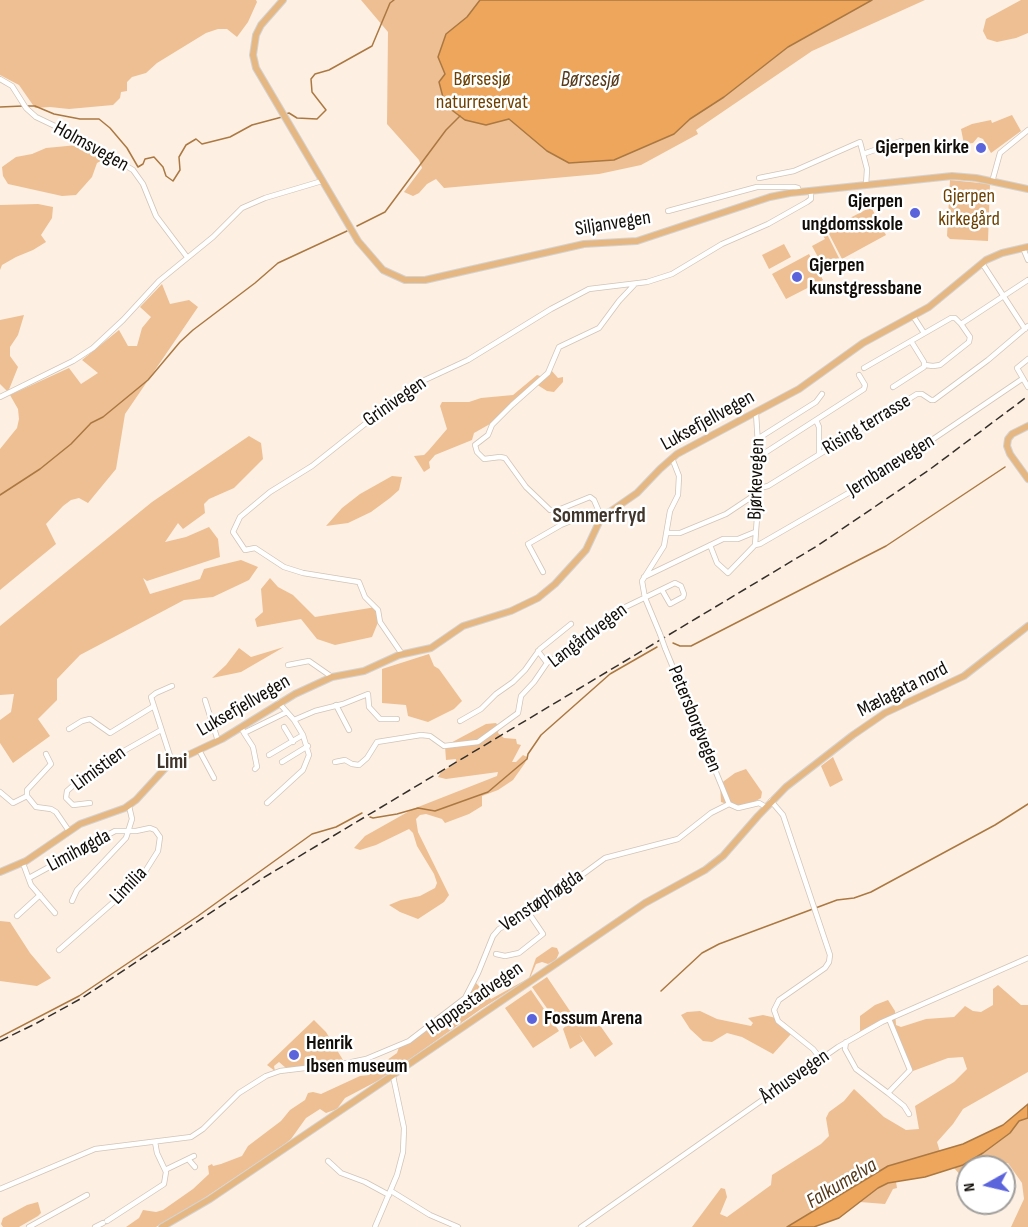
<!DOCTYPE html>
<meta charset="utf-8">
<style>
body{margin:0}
#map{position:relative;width:1028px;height:1227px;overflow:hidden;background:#fdefe2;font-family:"Sofia Sans Condensed",sans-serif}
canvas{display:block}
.north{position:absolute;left:956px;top:1155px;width:60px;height:60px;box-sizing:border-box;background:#fff;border:2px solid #a09e9c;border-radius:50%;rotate:262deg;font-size:16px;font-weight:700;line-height:24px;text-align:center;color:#110d08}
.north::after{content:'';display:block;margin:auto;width:21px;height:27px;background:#5c64dc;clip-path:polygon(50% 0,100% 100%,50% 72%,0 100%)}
</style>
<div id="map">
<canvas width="1028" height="1227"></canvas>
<div class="north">N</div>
</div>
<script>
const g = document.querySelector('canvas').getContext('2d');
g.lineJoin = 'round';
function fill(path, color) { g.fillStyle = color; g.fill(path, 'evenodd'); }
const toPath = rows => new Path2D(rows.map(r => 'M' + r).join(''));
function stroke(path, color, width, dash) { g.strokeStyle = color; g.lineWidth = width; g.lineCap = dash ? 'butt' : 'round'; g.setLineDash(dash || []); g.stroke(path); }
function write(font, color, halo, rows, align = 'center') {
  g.font = font + ' "Sofia Sans Condensed",sans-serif'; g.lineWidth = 5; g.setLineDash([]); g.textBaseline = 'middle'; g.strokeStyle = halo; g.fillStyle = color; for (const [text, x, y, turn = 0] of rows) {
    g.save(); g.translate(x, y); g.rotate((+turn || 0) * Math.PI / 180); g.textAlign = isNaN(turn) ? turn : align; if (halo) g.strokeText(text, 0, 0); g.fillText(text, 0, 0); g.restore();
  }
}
const green = toPath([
 [0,0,256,0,257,2,248,22,237,37,227,29,218,29,206,33,157,63,146,73,132,77,127,82,127,91,121,92,120,98,113,105,69,109,50,107,35,108,19,85,0,75],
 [361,0,925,0,812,51,696,130,698,134,641,165,599,174,444,188,436,179,427,184,419,193,413,196,404,192,422,168,419,160,387,124,388,32],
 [1021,0,1028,0,1028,33,1016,38,997,42,987,39,983,31,986,19],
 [1012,115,1021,131,991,153,983,139,978,137,973,143,964,144,961,129,972,124,991,120,992,123],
 [91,140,105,150,108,157,97,163,92,177,76,195,62,196,8,184,3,176,2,167,16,157,32,154,46,148,88,144],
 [950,180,990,184,988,241,950,239,947,236],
 [38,204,53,207,52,218,41,235,46,242,33,250,16,257,2,265,0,270,0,205],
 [871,207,886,235,842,259,827,230],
 [826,232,841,262,825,270,812,246,825,239,822,234],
 [784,244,791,257,769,269,762,255],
 [809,254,823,280,786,299,772,274],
 [162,284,170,304,189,300,198,307,125,414,116,469,88,503,79,498,71,500,63,506,46,524,56,544,0,590,0,449,17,428,19,419,18,409,10,395,69,368,81,384,98,373,82,360,119,330,128,346,137,346,142,328,151,317,140,307],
 [24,315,18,335,10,347,10,356,18,367,8,392,0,384,0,320],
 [551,370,558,378,563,377,563,382,554,392,547,391,536,384,497,420,474,433,472,440,435,455,429,462,430,468,424,472,414,456,424,455,429,450,447,429,440,406,442,402,469,402,481,398,513,395,537,375,543,377],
 [249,436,261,443,263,459,234,488,209,499,204,504,205,513,183,529,178,523,165,542,186,537,209,527,218,539,220,557,147,581,143,578,150,594,200,579,204,569,241,560,258,567,249,580,213,597,184,600,80,655,57,679,57,700,38,719,50,736,13,763,0,743,0,720,11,712,14,694,0,695,0,626,152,502],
 [392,476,402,477,399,490,390,498,371,512,348,523,326,526,342,508,360,494],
 [270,578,278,587,293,595,315,617,376,607,379,620,372,637,335,645,317,639,301,619,257,627,255,619,263,612,261,589],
 [284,647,241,672,212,678,226,665,239,648,251,657],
 [429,654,434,666,439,669,462,701,454,709,428,722,408,716,406,705,382,703,382,669],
 [496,723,499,727,498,733,504,738,516,739,517,744,521,745,512,762,516,762,523,755,527,757,525,763,513,780,498,790,482,796,482,806,469,814,445,823,442,819,426,814,420,815,416,819,418,832,449,895,444,902,418,919,400,912,389,905,401,900,420,896,435,888,437,883,434,874,417,846,413,833,409,829,376,845,360,850,354,848,365,836,413,809,497,776,498,772,446,779,438,777,441,772,456,763,456,759,446,760,445,746,486,724],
 [833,757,843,780,830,787,821,766],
 [746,769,762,792,761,798,747,806,733,806,721,802,720,784,735,773],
 [0,921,10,922,30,953,51,978,37,986,0,981],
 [552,947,557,948,559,953,556,960,548,964,542,962,536,964,530,978,481,1009,383,1078,345,1098,337,1109,326,1113,320,1109,306,1118,291,1139,285,1144,200,1201,156,1227,126,1227,139,1218,143,1210,156,1212,163,1210,193,1189,209,1174,208,1166,212,1164,213,1166,221,1164,242,1156,248,1146,281,1121,290,1110,305,1100,308,1093,313,1092,321,1094,360,1076,369,1075,373,1070,397,1053,399,1047,421,1035,467,1000,476,983,491,999,529,978,536,958],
 [547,977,572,1014,558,1024,532,987],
 [998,985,1021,1005,1028,1005,1028,1072,963,1109,953,1124,937,1142,940,1152,888,1166,787,1227,692,1227,721,1188,725,1189,727,1197,720,1214,727,1217,771,1185,772,1175,821,1144,829,1136,826,1118,829,1112,844,1101,854,1089,884,1117,906,1130,919,1129,915,1106,954,1082,967,1069,963,1057,948,1058,913,1071,905,1058,891,1020,813,1062,860,1031,860,1016,875,1005,888,1000,895,1011,896,1025,901,1027,926,1019,954,1017,965,1006,973,1011,981,1012,993,1005,993,989],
 [531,990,559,1031,533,1048,505,1008],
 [590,1011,613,1044,595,1057,579,1034,583,1041,570,1049,563,1029,569,1022,571,1024],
 [700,1011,717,1019,751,1026,753,1023,748,1018,763,1015,776,1018,785,1023,791,1034,773,1054,742,1037,727,1033,712,1042,703,1041,690,1029,681,1015,687,1012],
 [314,1020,326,1032,343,1060,342,1062,286,1068,279,1062,274,1066,275,1071,267,1065],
 [1028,1118,1028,1227,1011,1227,1024,1199,1022,1183,1008,1163,986,1167,968,1167,968,1176,964,1179,954,1168,983,1153,1010,1133,1019,1121],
 [896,1182,897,1188,893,1189,885,1204,860,1202,878,1188,888,1183],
 [38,1202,41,1213,38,1216,19,1227,3,1227,1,1224,3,1218,27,1205]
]);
const water = toPath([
 [480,0,872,0,788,47,724,97,690,119,674,134,614,160,569,163,547,151,509,119,486,125,465,120,445,105,439,82,445,74,438,57,446,34,467,17,480,0],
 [1028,1104,1028,1118,1019,1121,1010,1133,983,1153,963,1165,925,1177,888,1183,878,1188,839,1218,814,1227,787,1227,888,1166,963,1144,1003,1125,1028,1104]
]);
const stream = toPath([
 [28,106,35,106,54,114,80,119,99,119,110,128,127,148,138,167,143,164,145,159,154,157,163,167,166,176,173,181,180,170,179,157,186,145,196,139,202,144,230,137,252,125,282,117],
 [0,107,23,106],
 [286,114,289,113,297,118,317,119,326,110,312,92,311,79,315,74,329,70,372,46,390,3,394,0],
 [357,226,385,212,446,130,460,116],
 [0,495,40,469,71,444,91,423,103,417,148,380,180,342,193,330,255,283,278,263,347,231],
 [673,643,680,646,691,646,886,546,1005,467],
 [370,817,373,818,397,814,418,808,435,811,488,792,527,759,528,754,541,735,610,674,657,647],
 [661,991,702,953,719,944,837,900,854,898,871,892,995,825,1028,804],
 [0,1037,79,996,198,916,312,834,336,827,362,813]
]);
const minor = toPath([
 [0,79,12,86,26,108,36,117,80,138,133,170,143,184,156,216,187,257],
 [863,154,901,141],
 [759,178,794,171,860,142,867,169,866,185],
 [992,182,1000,153,1028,130],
 [668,211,757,187,794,187,798,188,799,192],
 [1023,248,1028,260],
 [982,263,1025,329],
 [913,316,924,333],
 [1028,359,1017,368,1028,387],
 [925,365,933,366,940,365,969,342,970,337,961,324],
 [864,368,951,318,955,318,961,324,1028,280],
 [893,387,924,367,924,362,911,341],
 [0,397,73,361,93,348,123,320,159,281,213,237,242,208,265,198,322,181],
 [816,420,819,427,819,454],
 [759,438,816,402,822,394],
 [760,456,864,389,865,385,859,375],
 [760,488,768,486,917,394,922,394,931,400,934,400,988,360,1028,326],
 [600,514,594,500,590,497,558,510,550,510,526,487,505,458,500,457,484,459,477,452,475,445,488,435,492,425,512,405,548,373,559,347,599,328,619,301,635,284],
 [668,533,680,533,726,514,759,492],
 [710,545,717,563,728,573,755,545],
 [755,545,760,544,911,457,920,448,1022,379],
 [755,545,760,476,756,413],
 [543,572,528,544,561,525,583,516,601,515],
 [644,577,723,539,738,539,755,532],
 [660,634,645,598,642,581,664,546,670,511,678,495,679,476,672,458],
 [665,648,729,804,738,808,759,803,766,807],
 [538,651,547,663],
 [402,654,380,622,378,610,365,597,359,582,303,573,284,567,255,548,245,550,233,532,240,517,270,492,312,466,414,385,468,360,551,309,589,289,647,282,672,274,722,244,768,224,807,202,811,199,811,191],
 [288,665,309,661,332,677],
 [172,686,156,693,151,697,172,762],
 [205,700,218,741],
 [336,705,349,730],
 [294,720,315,711,343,704,368,694,369,707,380,719,397,719],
 [460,721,481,709,496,694,513,682,525,670,540,649,571,624],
 [241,727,244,733,287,712],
 [284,727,293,742],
 [69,729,82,721,90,719,110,733,154,706],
 [244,733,253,747,257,767,255,769],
 [199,750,214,778],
 [46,754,51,764,27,790,27,796,36,807,51,809,56,812,69,831],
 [269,755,303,735],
 [282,762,308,746],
 [335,762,345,760,352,764,359,765,367,758,377,742,421,735,430,736,444,746,478,742,518,713,521,696,534,682,547,663,576,646,611,614,675,583,681,586,684,594,683,597,670,604,662,590],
 [0,792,13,803,27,796],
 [771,801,783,815,830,955,829,962,825,968,779,1000,774,1010,778,1021,813,1049,820,1058],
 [90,803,73,805,66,798,67,791,92,769,161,730],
 [267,803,303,770,309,755,303,735,294,720,279,703],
 [24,866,31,885,55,913],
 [29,878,115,831,136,831,150,828,155,830,160,837,158,851,141,878,59,950],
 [72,901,77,890,126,838,132,819,129,806],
 [17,916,40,895],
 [496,954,505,956,519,953,543,934,528,912],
 [846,1042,845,1049,856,1069,888,1093,910,1070,889,1019],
 [888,1093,904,1106,909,1114],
 [188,1159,195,1167],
 [328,1161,341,1173,365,1182,389,1195],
 [165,1170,194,1156],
 [0,1189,95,1149,191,1137,203,1129,239,1093,266,1076,280,1071,347,1063,366,1059,409,1041,465,998,478,973,493,936,499,929,541,905,605,858,678,839,711,813,729,804],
 [391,1191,430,1215,458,1227],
 [107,1221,164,1184,166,1172,157,1153,155,1142],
 [29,1227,87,1195],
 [95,1227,103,1223],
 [375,1227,397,1175,403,1152,404,1128,393,1076],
 [581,1227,838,1047,882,1022,1028,958]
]);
const major = toPath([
 [283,0,261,25,256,35,253,55,256,68,358,241,383,270,405,280,425,280,584,244,637,241,770,197,790,193,952,176,976,178,1028,189],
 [1028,426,1012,434,1008,439,1007,446,1010,454,1028,479],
 [0,872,26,861,80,824,125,808,136,800,169,764,222,739,295,694,332,677,364,671,399,655,431,648,463,626,511,611,538,598,555,584,586,550,601,518,637,493,660,469,677,454,799,389,863,343,929,307,986,260,1002,253,1028,247],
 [162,1227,210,1199,365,1094,645,903,705,870,723,856,758,816,786,787,853,735,885,713,964,676,1028,626]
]);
const rail = toPath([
 [0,1041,35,1024,82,998,263,878,817,546,929,470,1028,396]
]);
const minorBridge = toPath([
 [660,634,665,648]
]);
const markers = [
 [981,148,6,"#5c64dc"],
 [915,213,6,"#5c64dc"],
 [797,277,6,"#5c64dc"],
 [532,1019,6,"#5c64dc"],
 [294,1055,6,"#5c64dc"]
];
const parkNames = [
 ["Børsesjø",482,80],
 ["naturreservat",482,103],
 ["Gjerpen",969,197],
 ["kirkegård",969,220]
];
const streetNames = [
 ["Holmsvegen",91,147,29],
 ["Siljanvegen",613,224,-9],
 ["Grinivegen",395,402,-35],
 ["Luksefjellvegen",708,421,-29],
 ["Rising terrasse",867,425,-31],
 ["Jernbanevegen",891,466,-32],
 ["Bjørkevegen",757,479,-88],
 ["Langårdvegen",588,636,-37],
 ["Mælagata nord",903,690,-27],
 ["Luksefjellvegen",244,706,-30],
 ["Petersborgvegen",694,719,68],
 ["Limistien",99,769,-36],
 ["Limihøgda",79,851,-28],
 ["Limilia",129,886,-46],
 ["Venstøphøgda",542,901,-34],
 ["Hoppestadvegen",475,999,-35],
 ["Århusvegen",795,1077,-35]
];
const poiNames = [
 ["Gjerpen kirke",969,148,"right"],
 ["Gjerpen",903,202,"right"],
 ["ungdomsskole",903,225,"right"],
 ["Gjerpen",809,266],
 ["kunstgressbane",809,289],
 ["Fossum Arena",544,1019],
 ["Henrik",306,1044],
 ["Ibsen museum",306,1067]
];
const waterNames = [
 ["Børsesjø",590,81],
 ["Falkumelva",842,1184,-31]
];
const neighbourhoodNames = [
 ["Sommerfryd",599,517],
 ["Limi",172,763]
];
fill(green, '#edbf93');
fill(water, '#eda65b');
stroke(water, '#ab7842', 1.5);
stroke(stream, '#ab7842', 1.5);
stroke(minor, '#d1c4b7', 6);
stroke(major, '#d4d3d3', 8);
stroke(minor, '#fff', 4.5);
stroke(major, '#e5b883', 6);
stroke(rail, '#352f29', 1.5, [9, 4.5]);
stroke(minorBridge, '#d1c4b7', 6, []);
stroke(minorBridge, '#fff', 4.5);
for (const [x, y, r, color] of markers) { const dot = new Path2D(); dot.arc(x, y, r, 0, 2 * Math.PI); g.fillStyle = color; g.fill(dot); stroke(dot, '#fff', 2); }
write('20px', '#6d4000', '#fff', parkNames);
write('20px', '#110d08', '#fff', streetNames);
write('bold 20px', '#110d08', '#fff', poiNames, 'left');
write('italic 21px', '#563919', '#fff', waterNames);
write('bold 21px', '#41362c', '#fff', neighbourhoodNames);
</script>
